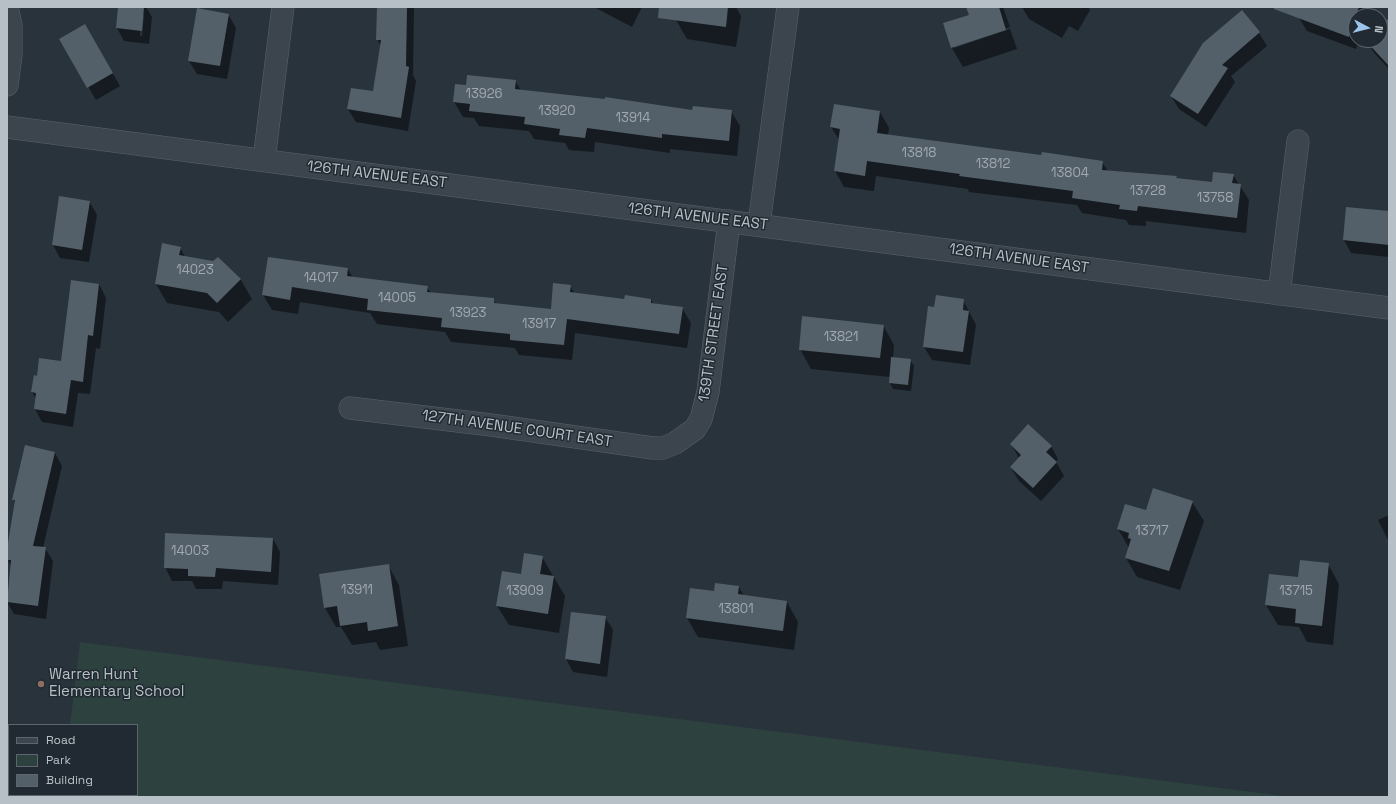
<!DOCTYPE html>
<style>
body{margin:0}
#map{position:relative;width:1396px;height:804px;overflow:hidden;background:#28333c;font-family:"Space Grotesk",sans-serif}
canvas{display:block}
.frame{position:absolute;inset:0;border:8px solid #b8c0c7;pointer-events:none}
.legend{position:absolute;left:8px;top:724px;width:130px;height:72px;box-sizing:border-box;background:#212a32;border:1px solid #5d666e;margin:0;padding:5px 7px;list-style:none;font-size:12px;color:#b8c0c7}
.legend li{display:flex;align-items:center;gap:8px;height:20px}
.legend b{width:20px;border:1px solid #5d666e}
.north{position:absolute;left:1348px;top:8px;width:40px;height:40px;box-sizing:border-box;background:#212a32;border:1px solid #5d666e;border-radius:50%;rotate:97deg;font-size:11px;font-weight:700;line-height:16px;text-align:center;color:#b8c0c7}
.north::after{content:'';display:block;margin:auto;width:14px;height:18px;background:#9ac4eb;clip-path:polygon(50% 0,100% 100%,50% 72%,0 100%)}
</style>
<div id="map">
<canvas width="1396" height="804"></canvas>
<div class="frame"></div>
<ul class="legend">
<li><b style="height:5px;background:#3c454d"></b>Road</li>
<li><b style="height:11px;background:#2d413f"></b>Park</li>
<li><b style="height:11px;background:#546069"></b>Building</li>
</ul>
<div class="north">N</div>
</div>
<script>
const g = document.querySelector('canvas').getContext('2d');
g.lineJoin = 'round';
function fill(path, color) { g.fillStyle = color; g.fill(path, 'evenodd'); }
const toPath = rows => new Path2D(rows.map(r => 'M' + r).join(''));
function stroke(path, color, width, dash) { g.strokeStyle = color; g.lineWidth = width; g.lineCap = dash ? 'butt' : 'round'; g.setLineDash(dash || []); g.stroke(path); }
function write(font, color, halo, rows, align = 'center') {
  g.font = font + ' "Space Grotesk",sans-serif'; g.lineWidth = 3; g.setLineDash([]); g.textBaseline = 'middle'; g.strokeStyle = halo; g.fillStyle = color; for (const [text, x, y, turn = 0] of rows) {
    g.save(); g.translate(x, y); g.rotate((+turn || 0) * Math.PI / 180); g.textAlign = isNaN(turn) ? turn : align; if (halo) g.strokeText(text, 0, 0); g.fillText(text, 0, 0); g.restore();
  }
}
const green = toPath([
 [80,642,569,705,1291,797,60,797,61,795,137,795,137,725,70,725]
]);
const shadow = toPath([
 [119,7,146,7,152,17,149,44,124,41,117,28],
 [142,15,144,15,142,36,140,36],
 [378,7,414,7,413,75,416,81,408,131,356,122,348,109,374,93,381,46,377,39],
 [594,7,642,7,632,27],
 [677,7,736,7,741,16,736,47,687,39,676,20],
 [967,7,1003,7,1010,27,954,46,954,48,1010,29,1017,49,963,67,952,48,944,24,970,15],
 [1022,7,1088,7,1090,10,1078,31,1069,26,1062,38,1029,19],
 [1303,7,1361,7,1366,16,1356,16,1356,40,1359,40,1356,49,1307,31,1299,18],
 [228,14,236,28,227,79,197,74,189,61],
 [1389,22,1389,69,1374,53,1366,40,1380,40,1380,27],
 [85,25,120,86,96,100,61,39],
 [1259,33,1267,46,1231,76,1235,82,1206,127,1179,109,1171,96],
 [515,81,521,90,693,111,731,111,740,126,737,156,670,149,670,153,595,142,594,152,569,150,565,143,534,139,529,131,479,126,474,118,463,117,454,102,467,86],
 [880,112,889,128,888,135,1042,156,1102,162,1108,171,1176,177,1177,179,1213,183,1233,175,1249,200,1246,233,1146,221,1146,226,1129,225,1126,220,1082,213,1077,205,969,192,968,189,876,176,874,191,844,187,835,171,840,141,831,127],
 [89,201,97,215,89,262,60,258,53,245],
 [1389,212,1389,257,1351,253,1344,240],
 [180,248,186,258,213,262,218,258,241,280,252,299,228,322,219,312,167,303,156,284],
 [348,269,353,278,427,287,431,293,493,299,496,304,552,310,570,286,575,294,625,300,651,299,653,304,682,308,691,323,687,348,575,333,572,360,519,355,515,348,451,342,445,332,377,324,370,313,300,302,298,314,272,310,263,295],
 [99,284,106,298,100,349,96,348,90,394,78,393,73,427,42,422,35,409,36,399,32,392,38,377,62,362],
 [963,300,976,325,970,365,932,360,924,347,935,308],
 [883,325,894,345,893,358,910,360,914,366,911,391,893,389,890,383,890,377,811,369,800,349],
 [1011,444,1051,446,1058,459,1056,462,1064,476,1041,501,1019,481,1011,468,1019,458],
 [26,446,55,453,62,466,43,548,45,548,53,561,46,619,14,614,7,602,11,567,7,557,16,503,13,499],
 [1192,502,1204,521,1180,590,1137,577,1126,558,1129,548,1118,529,1147,511],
 [1389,515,1389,542,1378,520],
 [273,539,280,552,278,585,223,581,222,589,196,589,192,581,172,581,165,567],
 [542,557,565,596,559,633,509,625,497,606,522,575],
 [1328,564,1339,584,1333,645,1307,642,1299,627,1278,625,1266,605,1299,578],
 [388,565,399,585,408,646,380,650,376,642,352,645,341,627,336,627,325,608],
 [739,587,744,596,787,602,798,622,794,650,698,637,687,618,715,592],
 [605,617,613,630,607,677,573,672,566,659]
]);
const building = toPath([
 [118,7,144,7,142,31,116,28],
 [377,7,407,7,406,66,409,67,401,118,347,109,351,88,373,91,381,40,376,40],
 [659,7,728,7,726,27,658,18],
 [966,7,999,7,1006,30,951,48,943,23,969,15],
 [1274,7,1359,7,1349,37,1274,9],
 [197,8,229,14,220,66,188,61],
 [1242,10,1260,32,1222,65,1228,68,1198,114,1170,96,1203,43],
 [1389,18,1389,66,1365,40,1380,40,1380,26],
 [85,24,113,73,87,88,59,39],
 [467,75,516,80,515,89,605,99,605,97,692,110,693,106,732,110,729,141,662,134,662,138,587,128,585,138,559,135,560,129,524,124,525,117,469,111,470,104,453,102,455,84,466,85],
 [834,104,880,111,877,133,1041,155,1042,152,1103,161,1102,170,1177,176,1176,178,1212,182,1213,172,1234,174,1232,183,1241,184,1237,218,1138,206,1137,211,1119,209,1120,205,1072,198,1073,191,959,176,960,174,867,161,865,176,834,171,840,129,830,127],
 [59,196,90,201,82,250,52,245],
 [1346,207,1389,211,1389,245,1343,240],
 [162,243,181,247,179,255,213,261,218,257,241,279,217,303,207,293,155,284],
 [268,257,348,268,347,276,428,286,427,292,494,298,494,303,551,309,553,283,571,285,570,292,624,299,625,295,651,299,651,303,683,307,679,334,567,319,564,345,510,340,510,334,441,327,442,318,367,310,368,299,292,287,290,300,262,295],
 [71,280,99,284,93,336,88,335,83,382,71,380,66,414,34,409,36,393,31,392,34,375,37,376,39,358,61,361],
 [936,295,964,299,963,310,969,311,963,352,923,347,928,306,934,307],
 [802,316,884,325,880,358,799,350],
 [891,357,911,359,908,385,889,383],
 [1028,424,1052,446,1046,452,1057,462,1033,488,1010,467,1021,455,1010,444],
 [25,445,55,452,33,546,46,547,38,606,7,602,11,560,7,560,7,549,15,500,12,500],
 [1153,488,1193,501,1169,571,1125,558,1131,539,1128,538,1129,533,1117,529,1125,504,1146,510],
 [165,533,273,538,271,572,216,568,215,577,188,576,188,569,164,568],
 [524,553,543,556,540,574,554,576,548,614,496,606,502,571,521,574],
 [1300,560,1329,563,1322,626,1295,623,1296,609,1265,605,1269,574,1298,577],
 [389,564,398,626,368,631,367,622,340,626,337,606,324,608,319,574],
 [715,583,739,586,738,594,787,601,783,631,686,618,690,588,714,591],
 [571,612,606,616,600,664,565,659]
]);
const minor = toPath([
 [7,85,11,55,11,25,7,7],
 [7,127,1389,308],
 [264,160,283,7],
 [759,224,788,7],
 [1279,294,1298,141],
 [350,408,491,425,653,448,663,448,675,443,695,429,701,419,708,392,729,221]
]);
const markers = [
 [41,684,4,"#8d6e63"]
];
const numberNames = [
 ["13926",484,94],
 ["13920",557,111],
 ["13914",633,118],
 ["13818",919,153],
 ["13812",993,164],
 ["13804",1070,173],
 ["13728",1148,191],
 ["13758",1215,198],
 ["14023",195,270],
 ["14017",321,278],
 ["14005",397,298],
 ["13923",468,313],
 ["13917",539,324],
 ["13821",841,337],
 ["13717",1152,531],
 ["14003",190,551],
 ["13911",357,590],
 ["13909",525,591],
 ["13715",1296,591],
 ["13801",736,609]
];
const streetNames = [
 ["126TH AVENUE EAST",377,175,7],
 ["126TH AVENUE EAST",698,217,7],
 ["126TH AVENUE EAST",1019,259,8],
 ["139TH STREET EAST",714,333,-82],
 ["127TH AVENUE COURT EAST",517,429,8]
];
const poiNames = [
 ["Warren Hunt",49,675],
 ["Elementary School",49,692]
];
fill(green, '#2d413f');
fill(shadow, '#0007');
fill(building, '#546069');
stroke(minor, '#5a636a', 23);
stroke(minor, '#3c454d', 22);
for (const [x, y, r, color] of markers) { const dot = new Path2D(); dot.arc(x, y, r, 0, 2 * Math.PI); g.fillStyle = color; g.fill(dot); stroke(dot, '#212a32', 1.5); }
write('13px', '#9fa8b0', null, numberNames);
write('15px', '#b8c0c7', '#212a32', streetNames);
write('15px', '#b8c0c7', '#212a32', poiNames, 'left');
</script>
